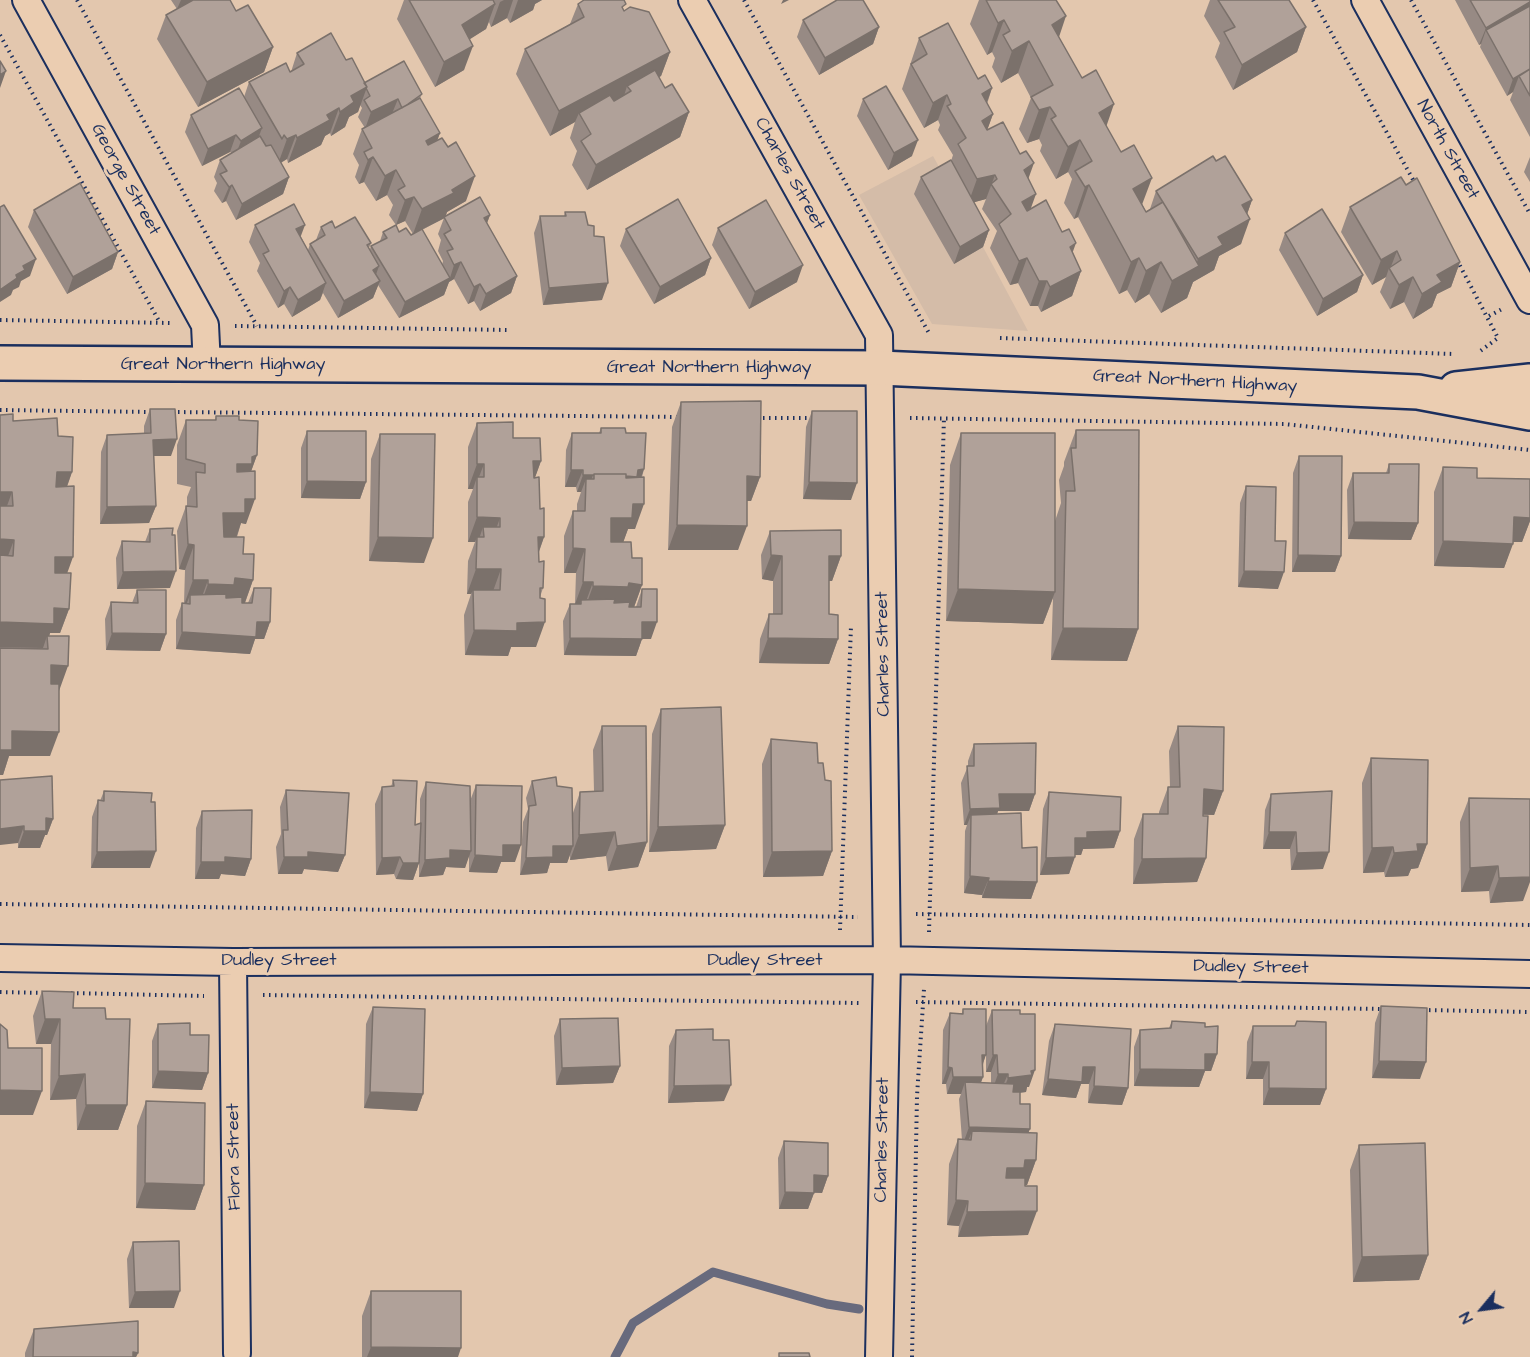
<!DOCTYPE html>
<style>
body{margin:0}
#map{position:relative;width:1530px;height:1357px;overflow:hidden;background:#e3c7ae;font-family:"Architects Daughter",sans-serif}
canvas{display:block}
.north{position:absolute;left:1452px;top:1279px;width:60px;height:60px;-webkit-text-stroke:4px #ebcdb1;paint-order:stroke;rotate:241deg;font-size:16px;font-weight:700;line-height:24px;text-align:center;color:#1b2f5e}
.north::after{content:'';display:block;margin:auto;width:21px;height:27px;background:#1b2f5e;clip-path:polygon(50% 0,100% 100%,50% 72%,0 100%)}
</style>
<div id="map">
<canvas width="1530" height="1357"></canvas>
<div class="north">N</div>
</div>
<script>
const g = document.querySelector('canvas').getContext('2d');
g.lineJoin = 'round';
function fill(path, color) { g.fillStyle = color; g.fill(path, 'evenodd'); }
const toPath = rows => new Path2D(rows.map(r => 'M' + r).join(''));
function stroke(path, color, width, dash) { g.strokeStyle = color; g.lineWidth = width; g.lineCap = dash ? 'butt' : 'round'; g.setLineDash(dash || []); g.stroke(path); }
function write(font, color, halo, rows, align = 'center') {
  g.font = font + ' "Architects Daughter",sans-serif'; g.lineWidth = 6; g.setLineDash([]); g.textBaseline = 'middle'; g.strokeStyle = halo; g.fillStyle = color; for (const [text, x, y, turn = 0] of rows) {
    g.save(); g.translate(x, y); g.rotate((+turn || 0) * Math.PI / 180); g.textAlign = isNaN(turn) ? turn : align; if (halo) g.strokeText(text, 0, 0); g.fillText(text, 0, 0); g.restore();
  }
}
const built = toPath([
 [933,156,983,247,1028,331,932,324,859,195]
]);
const stream = toPath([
 [615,1357,633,1323,713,1272,827,1304,859,1309]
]);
const path = toPath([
 [77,0,257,326],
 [744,0,930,335],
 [1313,0,1416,185],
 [1411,0,1530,214],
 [0,35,159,321],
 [1457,260,1498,338,1479,352],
 [1489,316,1504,308],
 [0,320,170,323],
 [235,326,509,330],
 [1000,338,1454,354],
 [0,410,152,412],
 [172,412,680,417],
 [757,418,812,418],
 [910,418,1284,424,1530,450],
 [0,904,858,917],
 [916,914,1530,925],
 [840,930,851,626],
 [929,932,944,417],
 [0,992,45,993],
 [71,993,204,996],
 [263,995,859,1003],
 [916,1002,1382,1009],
 [1423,1010,1530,1012],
 [912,1357,917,1096,924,989]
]);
const street = toPath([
 [26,0,205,325,207,366],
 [692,0,879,335,887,960,879,1357],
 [1365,0,1530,300],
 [0,958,233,962,887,960,1530,974],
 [233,962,237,1353]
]);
const primary = toPath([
 [0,363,880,368,1418,392,1530,413],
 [1456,389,1530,381]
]);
const wall = toPath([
 [171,0,230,0,236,11,273,47,264,72,198,107,157,39,166,15,177,9],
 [404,0,542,0,535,4,533,10,510,23,507,18,491,27,489,22,486,29,469,39,464,70,435,87,397,19],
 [979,0,1056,0,1059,37,1106,126,1146,212,1150,209,1156,191,1216,161,1252,200,1247,214,1241,244,1219,256,1214,270,1193,282,1187,298,1161,313,1149,294,1135,303,1127,290,1119,294,1078,217,1074,219,1064,203,1072,179,1068,172,1056,179,1040,151,1042,145,1039,139,1027,143,1019,129,1031,98,1018,73,1001,83,992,67,995,58,992,52,987,55,970,24],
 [1210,0,1289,0,1306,27,1297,52,1233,90,1215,57,1220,43,1204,16],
 [1455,0,1530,0,1530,137,1510,100,1513,92,1507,96,1480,47,1481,44,1479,45],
 [578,4,624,11,670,52,661,76,659,77,665,88,689,112,680,137,587,190,572,165,577,151,570,138,575,122,550,136,516,74,525,49,570,24],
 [803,20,879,27,873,44,819,75,797,37],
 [919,38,992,88,987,104,993,114,987,130,1028,179,1031,208,1073,253,1081,271,1072,296,1041,312,1038,306,1030,306,1018,283,1010,285,990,248,997,231,982,209,986,199,974,202,989,230,983,247,954,264,914,194,921,177,951,161,953,155,938,130,940,125,938,120,924,128,902,89],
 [297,53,346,60,364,83,422,94,420,98,440,133,437,140,466,201,447,212,445,217,490,215,487,223,517,276,511,293,480,311,474,301,468,304,454,279,449,282,444,295,399,318,378,285,373,298,338,318,323,293,320,300,292,317,284,304,278,308,257,271,260,263,249,242,255,225,301,237,308,250,310,244,316,240,321,227,335,228,371,243,369,248,370,249,371,246,380,241,383,232,399,232,411,235,413,234,405,221,396,225,389,215,393,205,387,195,376,201,364,182,359,184,355,177,359,165,353,154,362,129,365,128,358,117,362,108,360,105,358,112,349,117,345,127,331,136,330,133,325,136,321,145,288,163,287,159,281,163,289,177,283,194,236,220,226,201,222,203,214,191,217,183,214,177,220,160,232,153,230,152,202,166,185,132,191,115,244,97,249,82,291,72],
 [444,218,438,234,441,240,438,251,443,261,442,265,422,230],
 [863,99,912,156,888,170,857,116],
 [1530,157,1530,182,1524,172],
 [1350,207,1460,262,1451,287,1437,294,1432,307,1413,319,1404,302,1390,309,1380,292,1386,277,1372,285,1341,232],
 [34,210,118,252,112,269,67,294,28,227],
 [565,212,594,236,602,300,543,305,534,233,540,216,564,216],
 [718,228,797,282,749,309,712,245],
 [626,229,711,258,705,275,654,304,620,246],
 [1285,233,1363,275,1357,292,1317,316,1279,250],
 [681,402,760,477,751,501,747,501,738,550,668,550,672,427],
 [150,409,171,456,154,456,156,506,149,523,100,524,101,452,107,435,144,433,144,426],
 [812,411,851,500,803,499,806,427],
 [0,415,13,421,58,436,72,472,67,487,67,573,69,609,60,633,50,633,49,636,59,691,50,756,9,756,3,775,0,775],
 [216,416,239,420,257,455,251,471,246,524,241,523,237,537,253,580,245,603,248,603,254,588,270,622,264,639,255,639,250,654,176,649,176,620,182,603,184,603,185,570,179,569,177,531,186,506,187,506,187,497,191,487,177,484,177,445,186,420,215,420],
 [477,423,513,438,541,461,535,477,544,537,539,552,539,562,543,588,540,597,536,647,511,647,508,656,465,655,464,615,471,594,467,594,468,561,475,542,468,542,468,502,473,489,468,489,468,447],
 [601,428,626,433,644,469,642,477,635,529,628,529,623,542,632,558,642,585,634,607,636,607,642,589,651,639,642,639,636,656,564,655,563,621,570,604,575,604,576,573,564,573,564,536,573,511,577,511,577,504,581,492,577,492,576,487,565,487,566,450,572,433,599,433],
 [1076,430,1138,629,1127,661,1051,660,1053,598,1043,624,946,621,950,465,961,433,1055,521,1061,503,1059,480,1064,466,1064,462],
 [307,431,366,482,360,499,301,498,301,448],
 [380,434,424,563,369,561,371,459],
 [1299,456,1341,556,1335,572,1292,572,1293,473],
 [1389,464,1418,523,1411,540,1348,539,1347,490,1353,473,1386,473],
 [1443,467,1477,478,1530,479,1530,521,1522,542,1513,542,1504,568,1434,566,1434,492],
 [1246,486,1275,541,1278,589,1238,587,1240,503],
 [150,529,170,588,117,589,116,558,122,541,145,542],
 [770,531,841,556,832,581,829,581,829,614,838,639,829,664,759,663,760,639,769,614,773,614,773,581,762,579,761,555],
 [137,590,166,634,160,651,106,650,105,619,111,602,132,603],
 [661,709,725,825,716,849,649,852,652,734],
 [602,726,647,842,638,867,608,871,606,856,570,860,570,855,567,863,550,863,547,873,520,875,523,822,528,809,526,798,532,781,557,786,573,813,580,792,594,791,593,750],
 [1178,726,1223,791,1214,815,1203,815,1206,858,1197,882,1133,884,1134,839,1143,814,1159,814,1159,812,1168,787,1170,787,1169,751],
 [771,739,818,763,832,851,823,876,763,877,762,764],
 [974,744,1035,794,1029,811,998,811,997,814,1022,848,1037,882,1031,899,982,898,982,895,964,893,965,831,967,825,964,825,961,783,968,766,968,761],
 [1371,758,1427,844,1418,868,1411,869,1408,876,1385,877,1384,872,1363,873,1362,783],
 [0,780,53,819,47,835,45,835,40,848,18,848,18,843],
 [393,780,415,825,420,824,420,799,426,782,470,801,476,785,515,862,501,862,497,873,469,872,469,854,465,868,446,867,443,875,419,877,419,847,419,863,413,880,396,879,394,874,376,875,375,804,382,787,391,787],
 [286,790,345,855,338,872,304,869,302,874,278,874,276,847,281,834,280,807],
 [104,791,150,868,91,868,92,817,98,800,100,801],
 [1049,792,1120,831,1114,848,1083,849,1081,855,1075,855,1069,874,1040,875,1043,809],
 [1271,794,1323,869,1291,870,1290,849,1263,849,1265,810],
 [1469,798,1523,901,1490,903,1489,891,1461,892,1460,822],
 [202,811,251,859,245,876,221,874,219,879,195,879,196,828],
 [42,991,73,1008,106,1019,127,1105,118,1130,77,1130,76,1099,50,1100,51,1044,36,1044,33,1016],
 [1381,1006,1420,1079,1372,1078,1375,1023],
 [373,1007,423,1094,417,1111,364,1108,366,1024],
 [963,1009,986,1026,992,1010,1020,1014,1029,1087,1027,1087,1026,1092,1020,1093,1020,1104,1036,1160,1027,1185,1025,1185,1028,1235,958,1237,959,1226,947,1225,949,1164,958,1139,962,1140,959,1099,961,1094,947,1094,946,1084,942,1084,943,1030,950,1013,962,1013],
 [986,1052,986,1072,991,1072,991,1083,981,1083,983,1077,983,1065],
 [560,1019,620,1066,613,1083,556,1085,554,1036],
 [1172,1021,1205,1027,1217,1054,1211,1071,1205,1071,1199,1087,1134,1086,1134,1047,1140,1030,1169,1028],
 [158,1024,190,1035,208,1073,202,1090,152,1088,152,1041],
 [1055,1024,1128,1088,1122,1105,1088,1103,1089,1084,1081,1084,1076,1098,1042,1095,1049,1041],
 [1253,1026,1326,1089,1320,1105,1263,1105,1263,1079,1246,1079,1247,1042],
 [676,1030,713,1040,724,1101,668,1103,669,1046],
 [146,1101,204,1185,195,1210,136,1208,137,1126],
 [784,1141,828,1176,822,1193,814,1193,808,1209,779,1209,778,1158],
 [1359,1145,1428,1255,1419,1280,1353,1282,1350,1170],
 [133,1242,174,1308,129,1308,127,1259],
 [371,1291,458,1357,362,1357,362,1316],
 [34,1329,138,1353,136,1357,25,1357,25,1353]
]);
const shadedWall = toPath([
 [181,0,194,0,177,9],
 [504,0,513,0,507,18,491,27,500,2],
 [518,0,542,0,535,4,533,10,510,23],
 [783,0,789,0,781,4],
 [1530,2,1530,16,1486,30,1481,44,1479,45,1486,28],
 [495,4,486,29,453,50,462,25],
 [1066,16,1055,49,1052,25],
 [1004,20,992,52,987,55,998,23],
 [879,27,873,44,819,75,825,58],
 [1306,27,1297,52,1233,90,1242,65],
 [1029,41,1018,73,1001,83,1012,51],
 [473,46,464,70,435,87,444,62],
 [273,47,264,72,198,107,207,82],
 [670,52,661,76,630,93,631,91,627,86,624,96,582,119,579,113,575,122,550,136,559,111],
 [6,71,0,88,0,75],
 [1519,76,1513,92,1507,96,1513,79],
 [367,87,358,112,349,117,345,127,331,136,340,112,351,96],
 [992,88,983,113,982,94],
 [947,95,938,120,924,128,933,103],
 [398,99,391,116,365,129,371,112],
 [1114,104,1103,136,1099,113],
 [1050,107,1039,139,1027,143,1039,110],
 [339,108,330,133,325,136,321,145,288,163,297,138,327,115],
 [689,112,680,137,587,190,596,165],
 [993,114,984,139,982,121],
 [262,128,256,144,235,157,241,141],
 [440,133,431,158,426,141],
 [236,135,230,152,202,166,208,149],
 [296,135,287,159,278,164,287,139],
 [918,140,912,156,888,170,894,153],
 [1080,140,1068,172,1056,179,1068,147],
 [373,157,364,182,359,184,368,160],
 [1034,163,1025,188,1024,170],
 [396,170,387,195,376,201,385,176],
 [995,175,986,199,968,204,977,179],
 [475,176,466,201,447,212,445,218,413,234,422,209,452,190],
 [289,177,283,194,236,220,242,204],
 [1152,178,1140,210,1133,189],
 [232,185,226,201,222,203,229,187],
 [1089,185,1078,217,1074,219,1085,187],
 [1036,194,1027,219,1022,202],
 [414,197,405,221,396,225,405,200],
 [1252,200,1244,223,1250,219,1241,244,1219,256,1214,270,1193,282,1187,298,1161,313,1172,281,1195,268,1198,259,1218,237,1242,205],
 [490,215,484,231,484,218],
 [305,225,299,241,296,229],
 [989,230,983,247,954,264,960,247],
 [1076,243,1067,268,1070,247],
 [1397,251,1390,269,1389,268,1386,277,1372,285,1381,260],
 [118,252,112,269,67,294,73,277],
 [711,258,705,275,654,304,660,287],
 [1027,258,1018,283,1010,285,1019,261],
 [1139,258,1127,290,1119,294,1131,262],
 [36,259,30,276,21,281,19,287,13,290,11,295,0,302,0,290,23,266],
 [461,262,454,279,449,282,444,295,399,318,405,302,450,278,454,265],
 [1161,262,1149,294,1135,303,1146,271],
 [1460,262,1451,287,1437,294,1432,307,1413,319,1422,294,1437,275],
 [803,265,797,282,749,309,755,292],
 [379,266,373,283,373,270],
 [1081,271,1072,296,1041,312,1050,287],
 [1363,275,1357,292,1317,316,1323,299],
 [517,276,511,293,480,311,486,294],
 [1413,277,1404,302,1390,309,1399,285],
 [380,281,373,298,338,318,344,301],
 [1039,281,1047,281,1038,306,1030,306],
 [326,283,320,300,292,317,298,300],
 [608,283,602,300,543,305,549,288],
 [480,284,474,301,468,304,474,287],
 [290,287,284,304,278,308,284,291],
 [177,439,171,456,147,456,153,440],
 [257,455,248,480,228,489,237,464],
 [533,461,541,461,532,486],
 [477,464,484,464,477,482,477,477,473,489,468,489],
 [644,469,638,486,589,492,638,470],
 [571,470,583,470,576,487,565,487],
 [57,472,72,472,63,497,48,497],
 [583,475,593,475,587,492,586,479,581,492,577,492],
 [747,476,760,477,751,501,738,501],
 [307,481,366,482,360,499,301,498],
 [809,482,857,483,851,500,803,499],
 [0,492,12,492,3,517,0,517],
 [245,499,255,499,246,524,241,523,236,538,214,538,223,513],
 [633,504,644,504,635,529,628,529,623,543,602,542,611,518],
 [156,506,149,523,100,524,107,507],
 [477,517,500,518,491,543,483,527,478,542,477,537,475,542,468,542],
 [1514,517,1530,518,1530,521,1522,542,1505,542],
 [1354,522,1418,523,1411,540,1348,539],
 [677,525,747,526,738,550,668,550],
 [378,537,433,538,424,563,369,561],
 [538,537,544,537,535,562],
 [0,539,14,540,5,564,0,564],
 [1443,541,1513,544,1504,568,1434,566],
 [188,544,194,545,185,570,179,569],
 [573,548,585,549,576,573,564,573],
 [771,555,782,556,773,581,762,579],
 [1298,555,1341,556,1335,572,1292,572],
 [829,556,841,556,832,581,820,581],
 [55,557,73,557,64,582,46,582],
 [476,569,501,569,492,594,473,590,471,594,467,594],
 [176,571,170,588,117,589,123,572],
 [1244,571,1284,572,1278,589,1238,587],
 [235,578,253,580,244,605,199,609,208,584],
 [193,580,208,580,199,605,190,595,186,605,184,605],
 [583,582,593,582,584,607,581,604,581,600,579,607,574,607],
 [629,583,642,585,633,610,584,611,593,586],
 [958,589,1055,592,1043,624,946,621],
 [54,608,69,609,60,633,50,633,48,640,47,636,43,648,0,647,0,622],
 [257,622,270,622,264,639,255,639,250,654,176,649,182,632],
 [545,622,536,647,511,647,508,656,465,655,474,630,517,623],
 [642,622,657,622,651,639,637,639,642,639,636,656,564,655,570,638],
 [1063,628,1138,629,1127,661,1051,660],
 [112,633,166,634,160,651,106,650],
 [768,638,838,639,829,664,759,663],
 [51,665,68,666,59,691,42,690],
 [12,731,59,732,50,756,9,756,3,775,0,775,0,750],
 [1204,789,1223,791,1214,815,1195,814],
 [999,794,1035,794,1029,811,998,811,994,824,971,815,967,825,964,825,970,809],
 [46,818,53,819,47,835,45,835,40,848,18,848,24,831],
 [725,825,716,849,649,852,658,827],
 [24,826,18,843,0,845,0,829],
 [1120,831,1114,848,1083,849,1081,855,1069,855,1075,838,1087,832],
 [615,832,606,856,570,860,579,835],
 [1269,832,1296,832,1290,849,1263,849],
 [647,842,638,867,608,871,617,846],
 [1417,844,1427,844,1418,868,1411,869,1408,876,1385,877,1394,853],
 [503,845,521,845,515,862,501,862,497,873,469,872,475,855],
 [553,846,573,846,567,863,550,863,547,873,520,875,526,858],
 [1393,847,1384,872,1363,873,1372,848],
 [450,850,471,851,465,868,446,867,443,875,419,877,425,860],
 [156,851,150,868,91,868,97,852],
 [832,851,823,876,763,877,772,852],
 [308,852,345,855,338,872,304,869,302,874,278,874,284,857],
 [1329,852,1323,869,1291,870,1297,853],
 [225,857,251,859,245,876,221,874,219,879,195,879,201,862],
 [400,857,394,874,376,875,382,858],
 [1075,857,1069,874,1040,875,1046,858],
 [1206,858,1197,882,1133,884,1142,859],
 [403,863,419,863,413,880,396,879],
 [1498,866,1489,891,1461,892,1470,868],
 [970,876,989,878,982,895,964,893],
 [1530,877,1530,882,1523,901,1490,903,1499,878],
 [988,881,1037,882,1031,899,982,898],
 [45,1019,60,1019,51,1044,36,1044],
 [1205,1054,1217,1054,1211,1071,1205,1071,1199,1087,1134,1086,1140,1069],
 [982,1055,986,1055,980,1071],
 [993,1055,997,1055,991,1072,986,1072],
 [1379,1061,1426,1062,1420,1079,1372,1078],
 [1252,1062,1269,1062,1263,1079,1246,1079],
 [620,1066,613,1083,556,1085,562,1068],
 [948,1067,952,1068,946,1084,942,1084],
 [1083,1067,1095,1067,1089,1084,1081,1084,1076,1098,1042,1095,1048,1079],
 [1035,1070,1029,1087,1027,1087,1026,1092,1002,1094,1008,1078],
 [158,1071,208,1073,202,1090,152,1088],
 [85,1074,76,1099,50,1100,59,1076],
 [998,1074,1008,1074,1001,1090,992,1091],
 [953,1077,983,1077,976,1094,965,1082,961,1094,947,1094],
 [731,1085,724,1101,668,1103,674,1086],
 [1094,1086,1128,1088,1122,1105,1088,1103],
 [1269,1088,1326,1089,1320,1105,1263,1105],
 [0,1090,42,1091,33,1115,0,1115],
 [370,1092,423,1094,417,1111,364,1108],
 [86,1105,127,1105,118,1130,77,1130],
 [969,1127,1030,1129,1023,1146,971,1140,972,1131,967,1144,963,1144],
 [1025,1160,1036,1160,1027,1185,1018,1185,998,1193,1007,1168],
 [814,1175,828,1176,822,1193,808,1192],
 [145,1183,204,1185,195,1210,136,1208],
 [785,1192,814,1193,808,1209,779,1209],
 [956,1200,968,1201,959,1226,947,1225],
 [1037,1211,1028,1235,958,1237,967,1212],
 [1428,1255,1419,1280,1353,1282,1362,1257],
 [180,1291,174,1308,129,1308,135,1292],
 [371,1347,461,1348,458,1357,367,1357],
 [133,1352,138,1353,136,1357,131,1357]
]);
const building = toPath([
 [193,0,230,0,236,11,248,5,273,47,207,82,166,15,193,0],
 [409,0,493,0,495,4,462,25,473,46,444,62,409,0],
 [584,0,624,0,626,4,622,7,624,11,630,7,649,12,670,52,559,111,525,49,584,17,578,4,584,0],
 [837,0,863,0,879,27,825,58,803,20,837,0],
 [986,0,1056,0,1066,16,1052,25,1082,78,1096,70,1114,104,1099,113,1121,152,1134,145,1152,178,1133,189,1146,212,1163,202,1199,266,1172,281,1161,262,1146,271,1139,258,1131,262,1089,185,1085,187,1075,171,1092,161,1080,140,1068,147,1051,119,1056,116,1050,107,1039,110,1031,97,1053,85,1029,41,1012,51,1003,35,1010,31,1004,20,998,23,986,0],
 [1218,0,1289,0,1306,27,1242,65,1224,32,1235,27,1218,0],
 [1470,0,1530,0,1530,2,1486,28,1470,0],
 [1530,6,1530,69,1513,79,1486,30,1530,6],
 [948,23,978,79,985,75,992,88,982,94,993,114,982,121,987,130,1003,122,1020,154,1026,151,1034,163,1024,170,1036,194,1022,202,1027,211,1046,200,1062,232,1069,229,1076,243,1070,247,1081,271,1050,287,1047,281,1039,281,1027,258,1019,261,999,224,1011,214,991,184,997,179,995,175,977,179,958,144,966,138,947,106,951,104,947,95,933,103,911,64,927,54,919,38,948,23],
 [331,33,346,60,352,58,367,87,351,96,354,102,340,112,339,108,327,115,330,120,297,138,296,135,287,139,284,135,282,139,249,82,286,63,290,72,304,64,297,53,331,33],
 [0,61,6,71,0,75,0,61],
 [404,61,422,94,408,104,402,108,398,99,371,112,364,100,370,96,366,88,367,87,364,83,404,61],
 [1530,69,1530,96,1519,76,1530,69],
 [655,70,665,88,672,84,689,112,596,165,581,141,591,134,579,113,610,95,614,101,631,91,627,86,655,70],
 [886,86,918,140,894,153,863,99,886,86],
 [239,88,262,128,241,141,236,135,208,149,191,115,239,88],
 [420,98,440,133,426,141,428,145,442,138,448,147,456,142,475,176,452,190,454,193,422,209,414,197,405,200,398,190,405,186,396,170,385,176,373,157,368,160,364,152,372,148,362,129,420,98],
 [260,136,266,146,271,145,289,177,242,204,232,185,229,187,220,174,227,171,220,160,260,136],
 [1213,156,1216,161,1225,156,1252,200,1242,205,1250,219,1218,237,1223,245,1198,259,1156,191,1213,156],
 [951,160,989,230,960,247,921,177,951,160],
 [1401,177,1406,185,1417,178,1460,262,1437,275,1442,282,1422,294,1413,277,1399,285,1389,268,1401,260,1397,251,1381,260,1350,207,1401,177],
 [80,183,118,252,73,277,34,210,80,183],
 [480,197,490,215,484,218,517,276,486,294,480,284,474,287,461,262,454,265,447,251,453,249,444,234,451,230,444,217,480,197],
 [678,199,711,258,660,287,626,229,678,199],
 [766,200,803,265,755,292,718,228,766,200],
 [294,204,305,225,296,229,326,283,298,300,290,287,284,291,263,254,269,251,255,225,294,204],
 [4,205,36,259,23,266,25,270,16,275,17,278,0,290,0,207,4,205],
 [1322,209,1363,275,1323,299,1285,233,1322,209],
 [565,212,585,212,588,225,594,226,594,236,604,237,608,283,549,288,540,216,566,216,565,212],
 [355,217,371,243,367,245,379,266,373,270,380,281,344,301,310,244,325,235,321,227,332,221,335,228,355,217],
 [396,225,399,232,406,228,411,235,422,229,450,278,405,302,371,246,387,238,383,232,396,225],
 [761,401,760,477,747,476,747,526,677,525,681,402,761,401],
 [150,409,175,409,177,439,153,440,156,506,107,507,107,435,151,433,150,409],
 [812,411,857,411,857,483,809,482,812,411],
 [13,414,13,421,57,418,58,436,73,437,72,472,57,472,56,487,74,486,73,557,55,557,55,573,71,573,69,609,54,608,54,624,0,622,0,555,13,556,14,540,0,539,0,506,13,506,12,492,0,492,0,415,13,414],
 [216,416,239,416,239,420,258,421,257,455,252,457,252,464,237,464,237,472,255,471,255,499,245,499,245,513,223,513,224,537,244,537,243,554,254,554,253,580,235,578,234,585,208,584,208,580,193,580,194,545,188,544,186,506,197,507,196,472,205,473,205,464,186,459,186,420,216,420,216,416],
 [513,422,513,438,540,438,541,461,533,461,534,478,539,477,540,509,544,508,544,537,538,537,539,562,544,561,543,588,540,588,540,598,545,599,545,622,517,623,517,631,474,630,473,590,500,590,501,569,476,569,477,537,484,537,483,527,500,527,500,518,477,517,477,477,484,477,484,464,477,464,477,423,513,422],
 [601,428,625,428,626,433,646,433,644,469,638,470,637,477,626,476,626,474,594,474,594,475,583,475,583,470,571,470,572,433,601,433,601,428],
 [1076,430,1139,430,1138,629,1063,628,1066,491,1075,491,1071,448,1076,448,1076,430],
 [307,431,366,431,366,482,307,481,307,431],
 [961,433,1055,433,1055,592,958,589,961,433],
 [380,434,435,434,433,538,378,537,380,434],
 [1299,456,1342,456,1341,556,1298,555,1299,456],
 [1389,464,1419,464,1418,523,1354,522,1353,473,1389,473,1389,464],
 [1443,467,1477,468,1477,478,1530,479,1530,518,1514,517,1513,544,1443,541,1443,467],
 [594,474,626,474,626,478,644,477,644,504,633,504,632,518,611,518,611,542,631,542,632,558,642,558,642,585,629,583,628,587,593,586,593,582,583,582,585,549,573,548,573,511,585,511,586,479,594,479,594,474],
 [1246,486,1276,487,1275,541,1286,541,1284,572,1244,571,1246,486],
 [173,528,172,535,175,535,176,571,123,572,122,541,150,542,150,529,173,528],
 [841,530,841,556,829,556,829,614,838,615,838,639,768,638,769,614,782,614,782,556,771,555,770,531,841,530],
 [254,588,271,588,270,622,257,622,256,637,182,632,182,603,190,604,190,595,226,594,226,598,242,597,242,603,252,603,254,588],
 [642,589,657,589,657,622,642,622,642,639,570,638,570,604,581,604,581,600,615,599,614,603,630,602,629,607,641,607,642,589],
 [137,590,166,590,166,634,112,633,111,602,138,603,137,590],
 [47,636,69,636,68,666,51,665,51,684,59,684,59,732,12,731,12,750,0,750,0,648,48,649,47,636],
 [721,707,725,825,658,827,661,709,721,707],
 [602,726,646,726,647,842,617,846,615,832,579,835,580,792,603,791,602,726],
 [1178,726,1224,727,1223,791,1204,789,1203,816,1208,816,1206,858,1142,859,1143,814,1168,814,1168,787,1180,787,1178,726],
 [771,739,817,743,818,763,823,763,825,780,831,781,832,851,772,852,771,739],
 [1036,743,1035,794,999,794,1000,808,970,809,967,766,974,766,974,744,1036,743],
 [1371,758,1428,760,1427,844,1417,844,1418,851,1394,853,1393,847,1372,848,1371,758],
 [52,776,53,819,46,818,46,831,24,831,24,826,0,829,0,780,52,776],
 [556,777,557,786,572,788,573,846,553,846,553,857,526,858,529,806,536,805,532,781,556,777],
 [393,780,417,781,415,825,421,823,419,863,403,863,400,857,382,858,382,787,394,786,393,780],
 [426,782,470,786,471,851,450,850,450,858,425,860,426,782],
 [476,785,522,786,521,845,503,845,503,857,475,855,476,785],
 [286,790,349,793,345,855,308,852,308,857,284,857,283,830,288,830,286,790],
 [104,791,152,793,151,802,155,802,156,851,97,852,98,800,104,801,104,791],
 [1332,791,1329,852,1297,853,1296,832,1269,832,1271,794,1332,791],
 [1049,792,1121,797,1120,831,1087,832,1087,838,1075,838,1075,857,1046,858,1049,792],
 [1469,798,1530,799,1530,877,1499,878,1498,866,1470,868,1469,798],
 [252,810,251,859,225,857,225,862,201,862,202,811,252,810],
 [1021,813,1022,848,1037,847,1037,882,988,881,989,878,970,876,971,815,1021,813],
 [42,991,74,992,73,1008,105,1008,106,1019,130,1019,127,1105,86,1105,85,1074,59,1076,60,1019,45,1019,42,991],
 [1381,1006,1427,1008,1426,1062,1379,1061,1381,1006],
 [373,1007,425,1009,423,1094,370,1092,373,1007],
 [963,1009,986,1009,986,1055,982,1055,983,1077,953,1077,952,1068,948,1067,950,1013,963,1014,963,1009],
 [992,1010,1020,1010,1020,1014,1035,1014,1035,1070,1031,1071,1032,1075,1008,1078,1008,1074,998,1074,997,1055,993,1055,992,1010],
 [618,1018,620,1066,562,1068,560,1019,618,1018],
 [1172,1021,1205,1023,1205,1027,1218,1026,1217,1054,1205,1054,1205,1070,1140,1069,1140,1030,1171,1028,1172,1021],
 [1297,1021,1326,1022,1326,1089,1269,1088,1269,1062,1252,1062,1253,1026,1295,1026,1297,1021],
 [190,1023,190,1035,209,1035,208,1073,158,1071,158,1024,190,1023],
 [0,1024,7,1030,8,1048,42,1048,42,1091,0,1090,0,1024],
 [1055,1024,1131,1029,1128,1088,1094,1086,1095,1067,1083,1067,1082,1082,1048,1079,1055,1024],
 [713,1029,713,1040,729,1040,731,1085,674,1086,676,1030,713,1029],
 [965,1082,1014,1084,1013,1092,1020,1092,1020,1104,1030,1104,1030,1129,969,1127,965,1082],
 [146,1101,205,1103,204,1185,145,1183,146,1101],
 [972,1131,1037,1133,1036,1160,1025,1160,1024,1168,1007,1168,1006,1178,1025,1178,1025,1186,1037,1186,1037,1211,967,1212,968,1201,956,1200,958,1139,971,1140,972,1131],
 [784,1141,828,1143,828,1176,814,1175,814,1193,785,1192,784,1141],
 [1425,1143,1428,1255,1362,1257,1359,1145,1425,1143],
 [179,1241,180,1291,135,1292,133,1242,179,1241],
 [371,1291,461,1291,461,1348,371,1347,371,1291],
 [138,1321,138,1353,133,1352,133,1357,33,1357,34,1329,138,1321],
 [779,1353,809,1353,810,1357,779,1357,779,1353]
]);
const streetNames = [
 ["North Street",1447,150,61],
 ["Charles Street",789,174,61],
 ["George Street",125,180,61],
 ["Great Northern Highway",223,365],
 ["Great Northern Highway",709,368],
 ["Great Northern Highway",1195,382,3],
 ["Charles Street",884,654,-91],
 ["Dudley Street",279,961],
 ["Dudley Street",765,961],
 ["Dudley Street",1251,968,1],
 ["Charles Street",883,1140,-89],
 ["Flora Street",235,1157,-91]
];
fill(built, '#d4bca8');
stroke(stream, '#686a7d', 9);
stroke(street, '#1b2f5e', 30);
stroke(primary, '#1b2f5e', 38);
stroke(path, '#1b2f5e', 4, [1.5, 4.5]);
stroke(street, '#ebcdb1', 26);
stroke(primary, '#ebcdb1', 33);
fill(wall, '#978a84');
fill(shadedWall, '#7b716b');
fill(building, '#b0a199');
stroke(building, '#7b716b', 1.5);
write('18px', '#1b2f5e', '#ebcdb1', streetNames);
</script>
